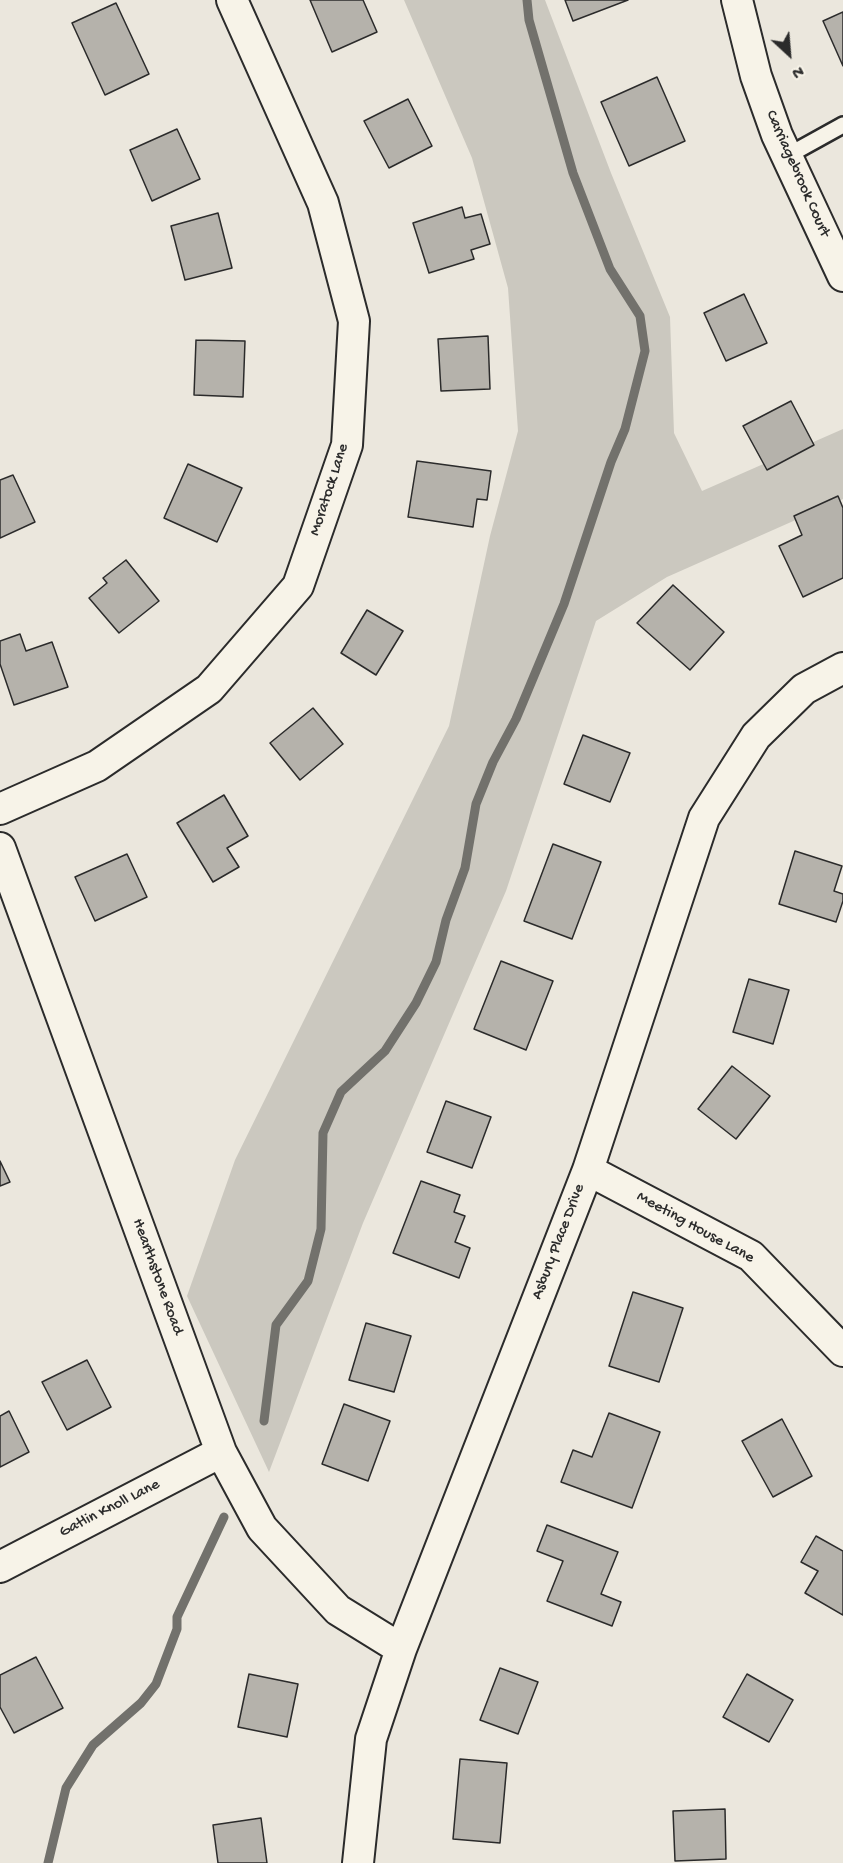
<!DOCTYPE html>
<style>
body{margin:0}
#map{position:relative;width:843px;height:1863px;overflow:hidden;background:#ebe7dd;font-family:"Gochi Hand",sans-serif}
canvas{display:block}
.north{position:absolute;left:759px;top:24px;width:60px;height:60px;-webkit-text-stroke:4px #f7f3e8;paint-order:stroke;rotate:154deg;font-size:16px;font-weight:700;line-height:24px;text-align:center;color:#2b2b2b}
.north::after{content:'';display:block;margin:auto;width:21px;height:27px;background:#2b2b2b;clip-path:polygon(50% 0,100% 100%,50% 72%,0 100%)}
</style>
<div id="map">
<canvas width="843" height="1863"></canvas>
<div class="north">N</div>
</div>
<script>
const g = document.querySelector('canvas').getContext('2d');
g.lineJoin = 'round';
function fill(path, color) { g.fillStyle = color; g.fill(path, 'evenodd'); }
const toPath = rows => new Path2D(rows.map(r => 'M' + r).join(''));
function stroke(path, color, width, dash) { g.strokeStyle = color; g.lineWidth = width; g.lineCap = dash ? 'butt' : 'round'; g.setLineDash(dash || []); g.stroke(path); }
function write(font, color, halo, rows, align = 'center') {
  g.font = font + ' "Gochi Hand",sans-serif'; g.lineWidth = 4.5; g.setLineDash([]); g.textBaseline = 'middle'; g.strokeStyle = halo; g.fillStyle = color; for (const [text, x, y, turn = 0] of rows) {
    g.save(); g.translate(x, y); g.rotate((+turn || 0) * Math.PI / 180); g.textAlign = isNaN(turn) ? turn : align; if (halo) g.strokeText(text, 0, 0); g.fillText(text, 0, 0); g.restore();
  }
}
const green = toPath([
 [404,0,545,0,611,173,670,317,674,433,702,491,843,429,843,499,667,577,596,621,506,891,363,1223,269,1472,187,1296,235,1160,449,726,490,536,518,431,508,288,472,158]
]);
const stream = toPath([
 [264,1421,276,1325,308,1281,321,1229,323,1133,341,1092,385,1051,416,1003,436,962,446,920,465,868,476,804,493,762,516,719,564,604,611,462,625,429,645,351,640,316,610,269,573,173,529,20,527,0],
 [48,1863,66,1788,93,1745,141,1703,156,1684,177,1629,177,1617,224,1517]
]);
const building = toPath([
 [310,0,363,0,377,32,332,52,310,0],
 [565,0,628,0,573,21,565,0],
 [116,3,149,74,105,95,72,23,116,3],
 [843,12,843,66,823,21,843,12],
 [657,77,685,141,629,166,601,102,657,77],
 [408,99,432,146,389,168,364,121,408,99],
 [177,129,200,179,152,201,130,150,177,129],
 [462,207,465,218,481,214,490,244,471,250,474,259,429,273,413,223,462,207],
 [218,213,232,268,185,280,171,226,218,213],
 [744,294,767,343,726,361,704,313,744,294],
 [488,336,490,389,441,391,438,339,488,336],
 [196,340,245,341,243,397,194,395,196,340],
 [791,401,814,445,767,470,743,426,791,401],
 [417,461,491,471,487,500,477,499,473,527,408,517,417,461],
 [188,464,242,488,217,542,164,518,188,464],
 [13,475,35,522,0,538,0,480,13,475],
 [838,496,843,508,843,578,803,597,779,546,802,535,794,516,838,496],
 [126,560,159,601,119,633,89,598,107,583,103,578,126,560],
 [673,585,724,632,690,670,637,623,673,585],
 [367,610,403,631,376,675,341,653,367,610],
 [20,634,26,651,52,642,68,687,14,705,0,664,0,641,20,634],
 [313,708,343,744,300,780,270,743,313,708],
 [583,735,630,753,610,802,564,784,583,735],
 [224,795,248,836,227,848,239,867,213,882,177,823,224,795],
 [553,844,601,862,572,939,524,921,553,844],
 [795,851,842,866,834,891,843,894,843,901,836,922,779,904,795,851],
 [127,854,147,897,95,921,75,877,127,854],
 [501,961,553,981,526,1050,474,1029,501,961],
 [749,979,789,990,773,1044,733,1032,749,979],
 [732,1066,770,1096,736,1139,698,1109,732,1066],
 [446,1101,491,1117,472,1168,427,1152,446,1101],
 [0,1161,10,1182,0,1186,0,1161],
 [421,1181,460,1195,454,1212,465,1216,455,1242,470,1248,459,1278,393,1253,421,1181],
 [633,1292,683,1308,659,1382,609,1366,633,1292],
 [366,1323,411,1336,394,1392,349,1380,366,1323],
 [87,1360,111,1407,67,1430,42,1382,87,1360],
 [344,1404,390,1421,368,1481,322,1464,344,1404],
 [9,1411,29,1452,0,1467,0,1416,9,1411],
 [609,1413,660,1432,632,1508,561,1482,573,1450,592,1457,609,1413],
 [782,1419,812,1476,773,1497,742,1441,782,1419],
 [547,1525,618,1552,601,1594,621,1602,612,1626,547,1601,563,1561,537,1551,547,1525],
 [816,1536,843,1551,843,1615,805,1593,818,1571,801,1562,816,1536],
 [36,1657,63,1708,14,1733,0,1707,0,1675,36,1657],
 [500,1668,538,1682,518,1734,480,1720,500,1668],
 [249,1674,298,1684,287,1737,238,1727,249,1674],
 [747,1674,793,1700,769,1742,723,1717,747,1674],
 [460,1759,507,1763,500,1843,453,1839,460,1759],
 [725,1809,726,1859,675,1861,673,1811,725,1809],
 [261,1818,267,1863,218,1863,213,1825,261,1818]
]);
const service = toPath([
 [787,156,843,125]
]);
const minor = toPath([
 [737,0,756,76,777,135,843,276],
 [0,809,97,766,209,689,298,586,347,445,354,321,323,203,232,0],
 [0,848,221,1452,262,1528,338,1610,401,1649],
 [588,1170,751,1256,843,1351],
 [0,1567,221,1452],
 [358,1863,371,1739,401,1649,588,1170,704,818,756,736,804,689,843,668]
]);
const streetNames = [
 ["Carriagebrook Court",797,174,66],
 ["Moratock Lane",330,490,-72],
 ["Meeting House Lane",695,1228,29],
 ["Asbury Place Drive",559,1242,-69],
 ["Hearthstone Road",157,1277,70],
 ["Gatlin Knoll Lane",110,1509,-27]
];
fill(green, '#cbc8bf');
stroke(stream, '#72716c', 9);
fill(building, '#b5b2ab');
stroke(building, '#2b2b2b', 1.5);
stroke(service, '#2b2b2b', 20);
stroke(minor, '#2b2b2b', 34);
stroke(service, '#f7f3e8', 15);
stroke(minor, '#f7f3e8', 30);
write('16px', '#2b2b2b', '#f7f3e8', streetNames);
</script>
